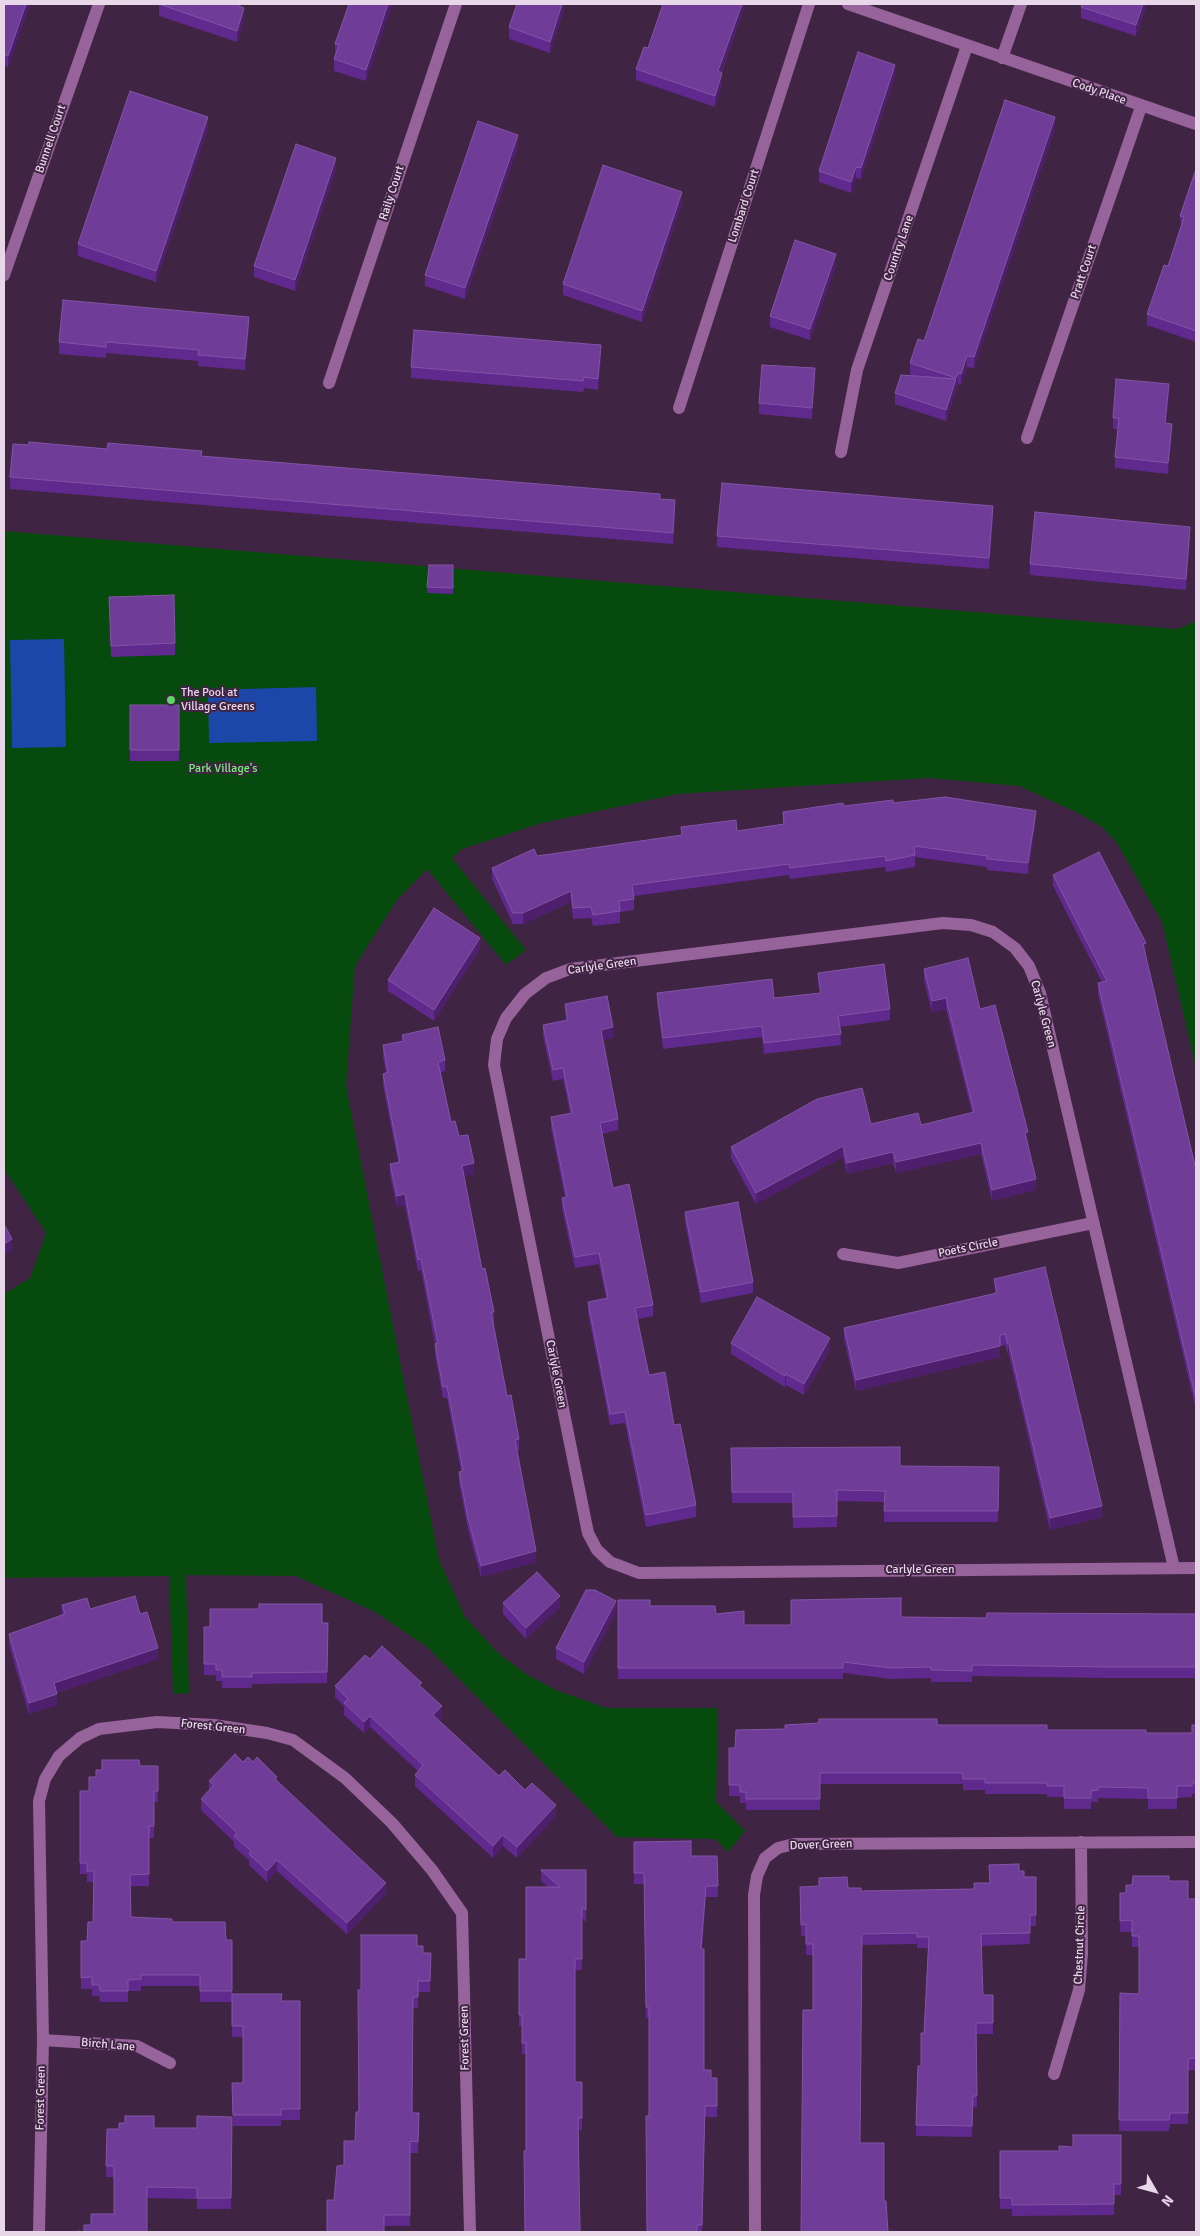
<!DOCTYPE html>
<style>
body{margin:0}
#map{position:relative;width:1200px;height:2236px;overflow:hidden;background:#402443;font-family:Signika,sans-serif}
canvas{display:block}
.frame{position:absolute;inset:0;border:5px solid #e8d6e9;pointer-events:none}
.north{position:absolute;left:1130px;top:2166px;width:50px;height:50px;-webkit-text-stroke:4px #402443;paint-order:stroke;rotate:128deg;font-size:14px;font-weight:700;line-height:20px;text-align:center;color:#e8d6e9}
.north::after{content:'';display:block;margin:auto;width:18px;height:22px;background:#e8d6e9;clip-path:polygon(50% 0,100% 100%,50% 72%,0 100%)}
</style>
<div id="map">
<canvas width="1200" height="2236"></canvas>
<div class="frame"></div>
<div class="north">N</div>
</div>
<script>
const g = document.querySelector('canvas').getContext('2d');
g.lineJoin = 'round';
function fill(path, color) { g.fillStyle = color; g.fill(path, 'evenodd'); }
const toPath = rows => new Path2D(rows.map(r => 'M' + r).join(''));
function stroke(path, color, width, dash) { g.strokeStyle = color; g.lineWidth = width; g.lineCap = dash ? 'butt' : 'round'; g.setLineDash(dash || []); g.stroke(path); }
function write(font, color, halo, rows, align = 'center') {
  g.font = font + ' Signika,sans-serif'; g.lineWidth = 4; g.setLineDash([]); g.textBaseline = 'middle'; g.strokeStyle = halo; g.fillStyle = color; for (const [text, x, y, turn = 0] of rows) {
    g.save(); g.translate(x, y); g.rotate((+turn || 0) * Math.PI / 180); g.textAlign = isNaN(turn) ? turn : align; if (halo) g.strokeText(text, 0, 0); g.fillText(text, 0, 0); g.restore();
  }
}
const green = toPath([
 [4,531,1178,629,1196,621,1196,1068,1162,922,1117,843,1102,827,1076,812,1019,786,928,778,678,794,542,823,462,849,452,858,526,950,506,965,427,869,397,900,355,966,346,1086,439,1560,465,1617,498,1653,526,1674,558,1691,607,1708,718,1708,716,1802,745,1831,728,1852,715,1839,617,1837,427,1647,375,1612,296,1576,186,1575,189,1693,173,1694,169,1576,4,1578,4,1294,30,1278,46,1233,4,1169]
]);
const water = toPath([
 [64,639,66,747,12,748,10,640],
 [316,687,317,741,209,743,208,690]
]);
const minor = toPath([
 [848,4,1196,124],
 [1002,58,1021,4],
 [4,275,99,4],
 [329,383,456,4],
 [679,408,809,4],
 [1027,438,1141,107],
 [841,452,857,370,967,46],
 [843,1254,898,1263,1093,1223],
 [1174,1568,1040,993,1029,966,1015,948,993,932,971,925,943,923,570,969,546,978,525,994,506,1018,497,1039,494,1065,588,1533,597,1550,610,1562,639,1573,1196,1568],
 [43,2040,137,2046,170,2063],
 [1054,2074,1079,1990,1082,1954,1081,1842],
 [39,2232,43,2040,39,1801,45,1779,59,1756,80,1738,99,1729,157,1722,214,1725,267,1733,293,1740,345,1778,392,1823,432,1870,462,1913,470,2232],
 [755,2232,754,1895,757,1876,765,1858,778,1848,794,1844,1196,1842]
]);
const wall = toPath([
 [4,4,30,4,8,67,4,65],
 [159,4,242,7,244,19,237,42,159,16],
 [349,4,392,4,366,81,334,71,334,59,336,55,335,55,335,44],
 [564,4,564,9,550,53,509,39,509,27],
 [745,4,722,72,722,84,715,107,636,80,636,69,648,48],
 [1147,4,1136,36,1081,18,1081,7],
 [895,76,861,179,856,178,851,193,819,182,819,171],
 [208,128,156,282,78,256,78,244],
 [1055,128,974,368,967,367,961,385,958,384,946,421,895,404,895,393,914,376,910,374,910,363,924,341],
 [518,146,465,299,425,286,425,275],
 [336,169,295,291,254,277,254,266],
 [1196,169,1196,342,1147,325,1147,314,1168,266,1181,227,1180,216],
 [682,203,642,322,563,295,563,284],
 [836,265,810,340,770,327,770,316],
 [249,328,245,370,198,366,198,361,106,353,106,358,59,354,59,342],
 [601,356,598,390,584,388,583,392,411,378,411,367],
 [815,380,812,419,759,414,759,403],
 [1169,396,1166,423,1172,435,1168,474,1115,468,1115,457,1118,429,1113,429,1113,418],
 [29,445,107,449,202,456,660,499,675,511,673,544,10,489,10,477],
 [993,517,989,569,717,547,717,536],
 [1190,538,1186,590,1030,575,1030,564],
 [453,565,453,594,427,593,427,587],
 [109,597,175,643,175,655,111,657],
 [130,705,179,705,179,761,130,761],
 [893,803,1036,822,1028,874,987,870,987,867,915,857,915,867,886,872,885,867,790,879,789,875,634,896,634,910,620,912,620,923,593,926,591,918,573,919,571,902,523,924,513,924,492,879,492,868,537,856,681,835,681,827,737,831,783,824,783,812],
 [1053,875,1146,954,1145,954,1196,1170,1196,1410,1098,994,1098,983,1102,982,1053,886],
 [480,949,434,1021,388,991,388,980],
 [924,969,980,1009,1028,1143,1036,1190,992,1201,981,1154,896,1173,893,1163,847,1174,843,1157,756,1204,731,1158,731,1147,871,1124,921,1125,972,1113,946,1009,932,1013,924,980],
 [818,973,890,1009,890,1020,840,1027,841,1045,764,1054,762,1037,663,1049,657,1004,657,993,774,998,820,994,818,984],
 [565,1004,613,1038,603,1040,618,1119,618,1130,602,1134,613,1188,653,1305,653,1316,637,1319,649,1375,674,1425,696,1505,696,1517,646,1527,625,1423,610,1425,588,1313,588,1302,606,1298,599,1264,575,1268,562,1209,562,1198,565,1198,551,1128,551,1117,570,1113,563,1079,553,1081,543,1036,543,1025,566,1020,565,1015],
 [402,1035,445,1060,445,1071,441,1072,451,1122,459,1136,474,1174,464,1176,482,1269,494,1312,494,1323,493,1323,507,1396,519,1439,519,1450,517,1451,536,1562,481,1577,468,1529,459,1483,459,1472,461,1471,447,1398,443,1398,435,1355,435,1344,421,1270,418,1271,405,1205,397,1207,390,1175,390,1164,398,1162,383,1085,383,1074,386,1073,383,1057,383,1045,402,1041],
 [685,1212,753,1282,753,1293,701,1303,685,1223],
 [994,1279,1102,1517,1050,1530,1009,1355,1008,1355,1005,1345,1000,1346,1000,1357,856,1391,844,1339,844,1328,995,1293],
 [731,1343,830,1350,804,1395,786,1385,785,1387,731,1354],
 [731,1448,900,1466,999,1467,998,1522,884,1522,884,1502,837,1501,837,1527,793,1528,793,1503,732,1503],
 [618,1600,650,1606,716,1614,744,1625,791,1625,901,1617,986,1618,1196,1614,1196,1678,1106,1678,972,1676,972,1682,931,1682,931,1678,891,1679,843,1673,843,1679,618,1679],
 [503,1603,560,1607,526,1639,503,1614],
 [62,1605,90,1609,140,1614,158,1659,57,1693,57,1705,29,1714,9,1645,9,1634,62,1615],
 [616,1612,584,1674,556,1659,556,1648],
 [328,1623,327,1683,252,1684,252,1688,222,1688,222,1681,216,1681,216,1675,204,1675,204,1627],
 [370,1659,422,1688,442,1717,439,1720,499,1776,525,1790,556,1816,517,1858,503,1846,493,1858,415,1786,415,1775,418,1771,370,1727,364,1733,344,1715,344,1706,335,1697,335,1686],
 [937,1725,1047,1730,1146,1733,1192,1733,1196,1725,1196,1794,1192,1794,1192,1797,1177,1798,1177,1809,1148,1809,1148,1799,1098,1798,1098,1802,1091,1802,1091,1809,1064,1809,1064,1797,1047,1797,1047,1794,985,1794,985,1790,963,1790,963,1784,820,1784,820,1810,746,1810,746,1803,740,1803,740,1796,729,1796,729,1748,735,1748,785,1729],
 [140,1766,158,1766,158,1802,154,1802,154,1838,149,1838,149,1886,131,1886,131,1917,172,1922,226,1940,232,1940,232,2002,200,2002,200,1986,141,1986,141,1991,128,1991,128,2002,100,2002,99,1996,92,1996,92,1989,81,1989,81,1941,87,1941,93,1922,94,1882,87,1882,87,1874,80,1874,80,1791,89,1791,96,1777,102,1770],
 [209,1781,277,1781,386,1894,347,1934,277,1871,267,1882,249,1865,249,1860,234,1847,234,1842,201,1810,201,1799,209,1791],
 [634,1842,691,1856,717,1856,718,1897,706,1897,702,1949,704,2070,711,2078,717,2106,717,2117,705,2117,702,2232,647,2232,649,2116,649,2018,646,2018,644,1884,634,1884],
 [541,1870,586,1870,586,1922,582,1918,582,1970,575,1970,575,2082,582,2082,582,2130,578,2130,526,2151,526,2054,522,2054,522,2026,519,2026,519,1959,526,1959,548,1887,541,1881],
 [1019,1871,1024,1877,1036,1877,1036,1926,1030,1926,1030,1944,981,1946,983,1995,993,1995,993,2034,976,2034,977,2107,973,2107,972,2137,916,2136,916,2125,924,2033,928,1948,917,1948,917,1944,862,1945,860,2143,884,2201,888,2232,813,2010,813,1955,806,1955,806,1936,801,1936,800,1887,848,1888,861,1891,974,1889],
 [1169,1881,1188,1899,1196,1899,1196,2070,1188,2070,1188,2124,1170,2124,1169,2131,1119,2131,1120,1993,1139,1994,1139,1947,1132,1947,1132,1932,1120,1932,1120,1893,1126,1893,1132,1885],
 [417,1946,423,1953,431,1953,430,1992,418,1992,418,2008,413,2008,412,2113,419,2113,418,2153,410,2153,410,2226,384,2226,334,2200,344,2165,355,2141,358,2112,361,1990],
 [232,1994,282,2001,300,2001,300,2120,281,2120,281,2126,233,2126,232,2083,243,2083,243,2037,232,2037],
 [232,2117,231,2209,197,2209,197,2199,147,2198,84,2232,91,2225,114,2214,114,2177,106,2177,107,2129,154,2128,197,2128],
 [1121,2135,1121,2195,1114,2195,1114,2215,1012,2216,1012,2209,1000,2209,1000,2151,1059,2151]
]);
const shadedWall = toPath([
 [26,4,30,4,8,67,8,56],
 [240,4,243,4,239,17,239,6],
 [388,4,392,4,366,81,366,70],
 [562,4,564,4,564,9,550,53,550,42],
 [742,4,745,4,718,82,718,71],
 [1143,4,1147,4,1136,36,1136,25],
 [244,8,244,19,237,42,237,31],
 [895,65,895,76,861,179,861,168],
 [722,73,722,84,715,107,715,96],
 [208,117,208,128,156,282,156,271],
 [1055,117,1055,128,974,368,974,357],
 [518,135,518,146,465,299,465,288],
 [336,158,336,169,295,291,295,280],
 [856,167,856,178,851,193,851,182],
 [682,192,682,203,642,322,642,311],
 [836,254,836,265,810,340,810,329],
 [249,317,249,328,245,370,245,359],
 [601,345,601,356,598,390,598,379],
 [967,356,967,367,961,385,961,374],
 [815,368,815,380,812,419,812,408],
 [958,373,958,384,956,390,956,378],
 [956,379,956,390,946,421,946,410],
 [1169,384,1169,396,1165,434,1165,423],
 [1172,424,1172,435,1168,474,1168,463],
 [675,500,675,511,673,544,673,533],
 [993,506,993,517,989,569,989,558],
 [1190,527,1190,538,1186,590,1186,579],
 [1036,811,1036,822,1028,874,1028,863],
 [571,891,571,902,523,924,523,913],
 [480,938,480,949,434,1021,434,1010],
 [1146,943,1146,954,1143,956,1143,944],
 [946,998,946,1009,932,1013,932,1001],
 [613,1027,613,1038,601,1041,601,1030],
 [1028,1132,1028,1143,1025,1133],
 [981,1143,981,1154,896,1173,896,1162],
 [843,1146,843,1157,756,1204,756,1193],
 [893,1152,893,1163,847,1174,847,1163],
 [474,1163,474,1174,462,1177,462,1166],
 [1036,1179,1036,1190,992,1201,992,1190],
 [405,1194,405,1205,397,1207,397,1196],
 [12,1239,12,1250,4,1255,4,1244],
 [830,1338,830,1350,804,1395,804,1384],
 [1008,1344,1009,1344,1009,1355,1008,1355],
 [1000,1346,1000,1357,856,1391,856,1380],
 [786,1374,786,1385,785,1387,785,1376],
 [1102,1506,1102,1517,1050,1530,1050,1518],
 [536,1551,536,1562,481,1577,481,1566],
 [560,1596,560,1607,526,1639,526,1628],
 [616,1601,616,1612,584,1674,584,1662],
 [158,1648,158,1659,54,1694,54,1683],
 [57,1694,57,1705,29,1714,29,1703],
 [442,1706,442,1717,433,1726,433,1715],
 [370,1716,370,1727,364,1733,364,1722],
 [556,1805,556,1816,517,1858,517,1847],
 [503,1835,503,1846,493,1858,493,1846],
 [277,1860,277,1871,267,1882,267,1871],
 [386,1883,386,1894,347,1934,347,1923],
 [706,1886,706,1897,701,1960,701,1949]
]);
const building = toPath([
 [4,4,26,4,8,56,4,54,4,4],
 [159,4,240,4,239,6,244,8,237,31,159,4],
 [349,4,388,4,366,70,334,59,339,45,335,44,349,4],
 [517,4,562,4,550,42,509,27,517,4],
 [663,4,742,4,718,71,722,73,715,96,636,69,644,47,648,48,663,4],
 [1082,4,1143,4,1136,25,1081,7,1082,4],
 [858,52,895,65,861,168,856,167,851,182,819,171,858,52],
 [130,91,208,117,156,271,78,244,130,91],
 [1005,100,1055,117,974,357,967,356,961,374,958,373,956,378,910,363,918,339,924,341,1005,100],
 [478,121,518,135,465,288,425,275,478,121],
 [296,144,336,158,295,280,254,266,296,144],
 [603,165,682,192,642,311,563,284,603,165],
 [1196,169,1196,331,1147,314,1164,265,1168,266,1175,245,1184,217,1180,216,1196,169],
 [795,240,836,254,810,329,770,316,795,240],
 [63,300,249,317,245,359,198,355,199,350,106,342,106,347,59,342,63,300],
 [414,330,601,345,598,379,584,377,583,381,411,367,414,330],
 [762,365,815,368,812,408,759,403,762,365],
 [901,375,956,379,946,410,895,393,901,375],
 [1116,379,1169,384,1165,423,1172,424,1168,463,1115,457,1119,418,1113,418,1116,379],
 [29,442,107,449,108,443,202,451,201,456,660,494,660,499,675,500,673,533,10,477,13,444,29,445,29,442],
 [722,483,993,506,989,558,717,536,722,483],
 [1035,512,1190,527,1186,579,1030,564,1035,512],
 [429,565,453,565,453,588,427,587,429,565],
 [174,595,175,643,111,646,109,597,174,595],
 [130,705,179,705,179,750,130,750,130,705],
 [945,797,1036,811,1028,863,987,859,987,856,914,846,915,855,886,861,885,856,790,868,789,864,632,885,634,899,619,901,620,911,593,915,591,907,573,908,571,891,523,913,513,913,492,868,534,849,537,856,682,835,681,827,736,820,737,831,784,824,783,812,843,803,844,806,893,800,893,803,945,797],
 [1099,852,1146,943,1143,944,1196,1170,1196,1399,1098,983,1107,981,1053,875,1099,852],
 [434,908,480,938,434,1010,388,980,434,908],
 [968,958,980,1009,995,1005,1028,1132,1025,1133,1036,1179,992,1190,981,1143,896,1162,893,1152,847,1163,843,1146,756,1193,731,1147,817,1099,862,1088,871,1124,918,1113,921,1125,974,1112,946,998,932,1001,924,969,968,958],
 [884,964,890,1009,838,1016,841,1034,764,1043,762,1026,663,1038,657,993,772,979,774,998,821,993,818,973,884,964],
 [607,996,613,1027,601,1030,618,1119,600,1123,613,1188,629,1184,653,1305,635,1308,649,1375,665,1372,674,1425,680,1424,696,1505,646,1515,625,1412,610,1414,588,1302,608,1298,599,1253,575,1257,562,1198,567,1197,551,1117,572,1113,563,1068,553,1070,543,1025,568,1020,565,1004,607,996],
 [438,1027,445,1060,438,1062,451,1122,455,1121,459,1136,468,1135,474,1163,462,1166,482,1269,485,1268,494,1312,491,1312,507,1396,511,1395,519,1439,515,1440,536,1551,481,1566,468,1518,459,1472,463,1471,447,1386,443,1387,435,1344,438,1343,421,1259,418,1260,405,1194,397,1196,390,1164,400,1162,383,1074,388,1072,383,1045,404,1041,402,1035,438,1027],
 [738,1202,753,1282,701,1292,685,1212,738,1202],
 [4,1224,12,1239,4,1244,4,1224],
 [1045,1267,1102,1506,1050,1518,1009,1344,1008,1344,1005,1334,1000,1335,1000,1346,856,1380,844,1328,997,1293,994,1279,1045,1267],
 [757,1297,830,1338,804,1384,786,1374,785,1376,731,1343,757,1297],
 [900,1447,900,1466,999,1467,998,1511,884,1511,885,1491,837,1490,837,1516,793,1517,793,1492,732,1492,731,1448,900,1447],
 [537,1572,560,1596,526,1628,503,1603,537,1572],
 [586,1590,595,1590,616,1601,584,1662,556,1648,586,1590],
 [135,1596,140,1614,147,1612,158,1648,54,1683,57,1694,29,1703,9,1634,65,1614,62,1605,87,1598,90,1609,135,1596],
 [901,1598,901,1617,986,1618,987,1613,1196,1614,1196,1667,1106,1667,972,1665,972,1671,931,1670,931,1667,891,1668,843,1662,843,1668,618,1668,618,1600,650,1600,650,1606,715,1606,716,1614,744,1611,744,1625,791,1625,791,1600,901,1598],
 [259,1604,322,1604,322,1623,328,1623,327,1672,252,1673,252,1677,222,1677,222,1670,216,1670,216,1664,204,1664,204,1627,210,1627,210,1609,259,1609,259,1604],
 [382,1646,422,1683,419,1685,442,1706,433,1715,499,1776,505,1770,525,1790,532,1783,556,1805,517,1847,503,1835,493,1846,415,1775,423,1765,370,1716,364,1722,344,1703,348,1699,335,1686,365,1655,370,1659,382,1646],
 [819,1719,937,1719,937,1725,1047,1725,1047,1730,1146,1730,1146,1733,1192,1733,1192,1725,1196,1725,1196,1783,1192,1783,1192,1786,1177,1786,1177,1798,1148,1798,1148,1788,1098,1787,1098,1790,1091,1791,1091,1798,1064,1798,1064,1786,1047,1786,1047,1783,985,1783,985,1779,963,1779,963,1773,820,1773,820,1799,746,1799,746,1792,740,1792,740,1785,729,1785,729,1748,735,1748,736,1730,785,1729,785,1725,819,1723,819,1719],
 [235,1754,243,1762,248,1757,253,1762,257,1757,277,1777,275,1779,386,1883,347,1923,277,1860,267,1871,249,1854,251,1851,234,1836,237,1833,201,1799,214,1785,209,1781,235,1754],
 [102,1760,139,1760,140,1766,158,1766,158,1791,154,1791,154,1826,149,1826,149,1874,130,1875,131,1917,172,1919,172,1922,225,1922,226,1940,232,1940,232,1991,200,1991,200,1975,141,1975,141,1979,128,1980,128,1991,100,1991,99,1985,92,1985,92,1977,81,1978,81,1941,87,1941,88,1922,93,1922,94,1871,87,1871,87,1863,80,1863,80,1791,89,1791,89,1777,96,1777,96,1770,102,1770,102,1760],
 [691,1841,691,1856,717,1856,718,1886,706,1886,701,1949,704,1949,704,2070,711,2070,711,2078,717,2078,717,2106,705,2106,702,2225,697,2225,697,2232,647,2232,646,2116,649,2116,649,2007,646,2007,644,1873,634,1873,634,1842,691,1841],
 [1019,1864,1019,1871,1024,1871,1024,1877,1036,1877,1036,1915,1030,1915,1030,1933,981,1934,983,1995,993,1995,993,2023,976,2023,977,2096,973,2096,972,2126,916,2125,918,2066,921,2066,921,2033,924,2033,929,1937,917,1937,917,1933,862,1934,860,2143,884,2143,884,2201,886,2201,888,2232,801,2232,803,2010,813,2010,813,1944,806,1944,806,1924,801,1925,800,1887,819,1886,819,1878,847,1877,848,1888,861,1888,861,1891,974,1889,974,1883,990,1883,989,1865,1019,1864],
 [541,1870,586,1870,586,1910,582,1907,582,1959,575,1959,575,2082,582,2082,582,2118,578,2118,580,2232,525,2232,524,2151,526,2151,526,2043,522,2043,522,2015,519,2015,519,1959,526,1959,526,1887,560,1887,541,1870],
 [1133,1876,1169,1876,1169,1881,1188,1881,1188,1899,1196,1899,1196,2058,1188,2059,1188,2113,1170,2113,1169,2120,1119,2120,1120,1993,1139,1994,1139,1936,1132,1936,1132,1920,1120,1921,1120,1893,1126,1893,1126,1885,1132,1885,1133,1876],
 [361,1935,417,1935,417,1946,423,1946,423,1953,431,1953,430,1981,418,1981,418,1997,413,1997,412,2113,419,2113,418,2142,410,2141,410,2215,384,2215,384,2232,327,2232,327,2200,334,2200,337,2166,344,2165,344,2141,355,2141,356,2112,359,2112,358,1990,361,1990,361,1935],
 [232,1994,282,1994,281,2001,300,2001,300,2109,281,2109,281,2115,233,2115,232,2083,243,2083,243,2026,232,2026,232,1994],
 [125,2116,154,2116,154,2128,197,2128,197,2116,232,2117,231,2198,197,2198,197,2188,147,2187,147,2232,78,2232,78,2231,84,2232,84,2225,91,2225,91,2214,114,2214,114,2166,106,2166,107,2129,119,2129,119,2123,125,2123,125,2116],
 [1073,2135,1121,2135,1121,2184,1114,2184,1114,2204,1012,2205,1012,2198,1000,2198,1000,2151,1059,2151,1059,2146,1073,2147,1073,2135]
]);
const markers = [
 [171,700,5,"#65d467"]
];
const streetNames = [
 ["Cody Place",1099,92,19],
 ["Bunnell Court",51,139,-71],
 ["Raily Court",392,193,-72],
 ["Lombard Court",744,206,-72],
 ["Country Lane",899,248,-71],
 ["Pratt Court",1084,272,-71],
 ["Carlyle Green",602,966,-8],
 ["Carlyle Green",1043,1014,75],
 ["Poets Circle",968,1248,-11],
 ["Carlyle Green",556,1374,79],
 ["Carlyle Green",920,1570],
 ["Forest Green",213,1727,6],
 ["Dover Green",821,1845,-2],
 ["Chestnut Circle",1080,1945,-88],
 ["Forest Green",465,2038,-91],
 ["Birch Lane",108,2045,5],
 ["Forest Green",41,2098,-89]
];
const poiNames = [
 ["The Pool at",181,693],
 ["Village Greens",181,707]
];
const parkNames = [
 ["Park Village's",223,769]
];
fill(green, '#074a0d');
fill(water, '#1d46a9');
stroke(minor, '#96639a', 12);
fill(wall, '#60298e');
fill(shadedWall, '#4d1f6c');
fill(building, '#6f3c98');
stroke(building, '#8254a4', 1);
for (const [x, y, r, color] of markers) { const dot = new Path2D(); dot.arc(x, y, r, 0, 2 * Math.PI); g.fillStyle = color; g.fill(dot); stroke(dot, '#402443', 2); }
write('12px', '#e8d6e9', '#402443', streetNames);
write('12px', '#e8d6e9', '#402443', poiNames, 'left');
write('12px', '#76f178', '#402443', parkNames);
</script>
